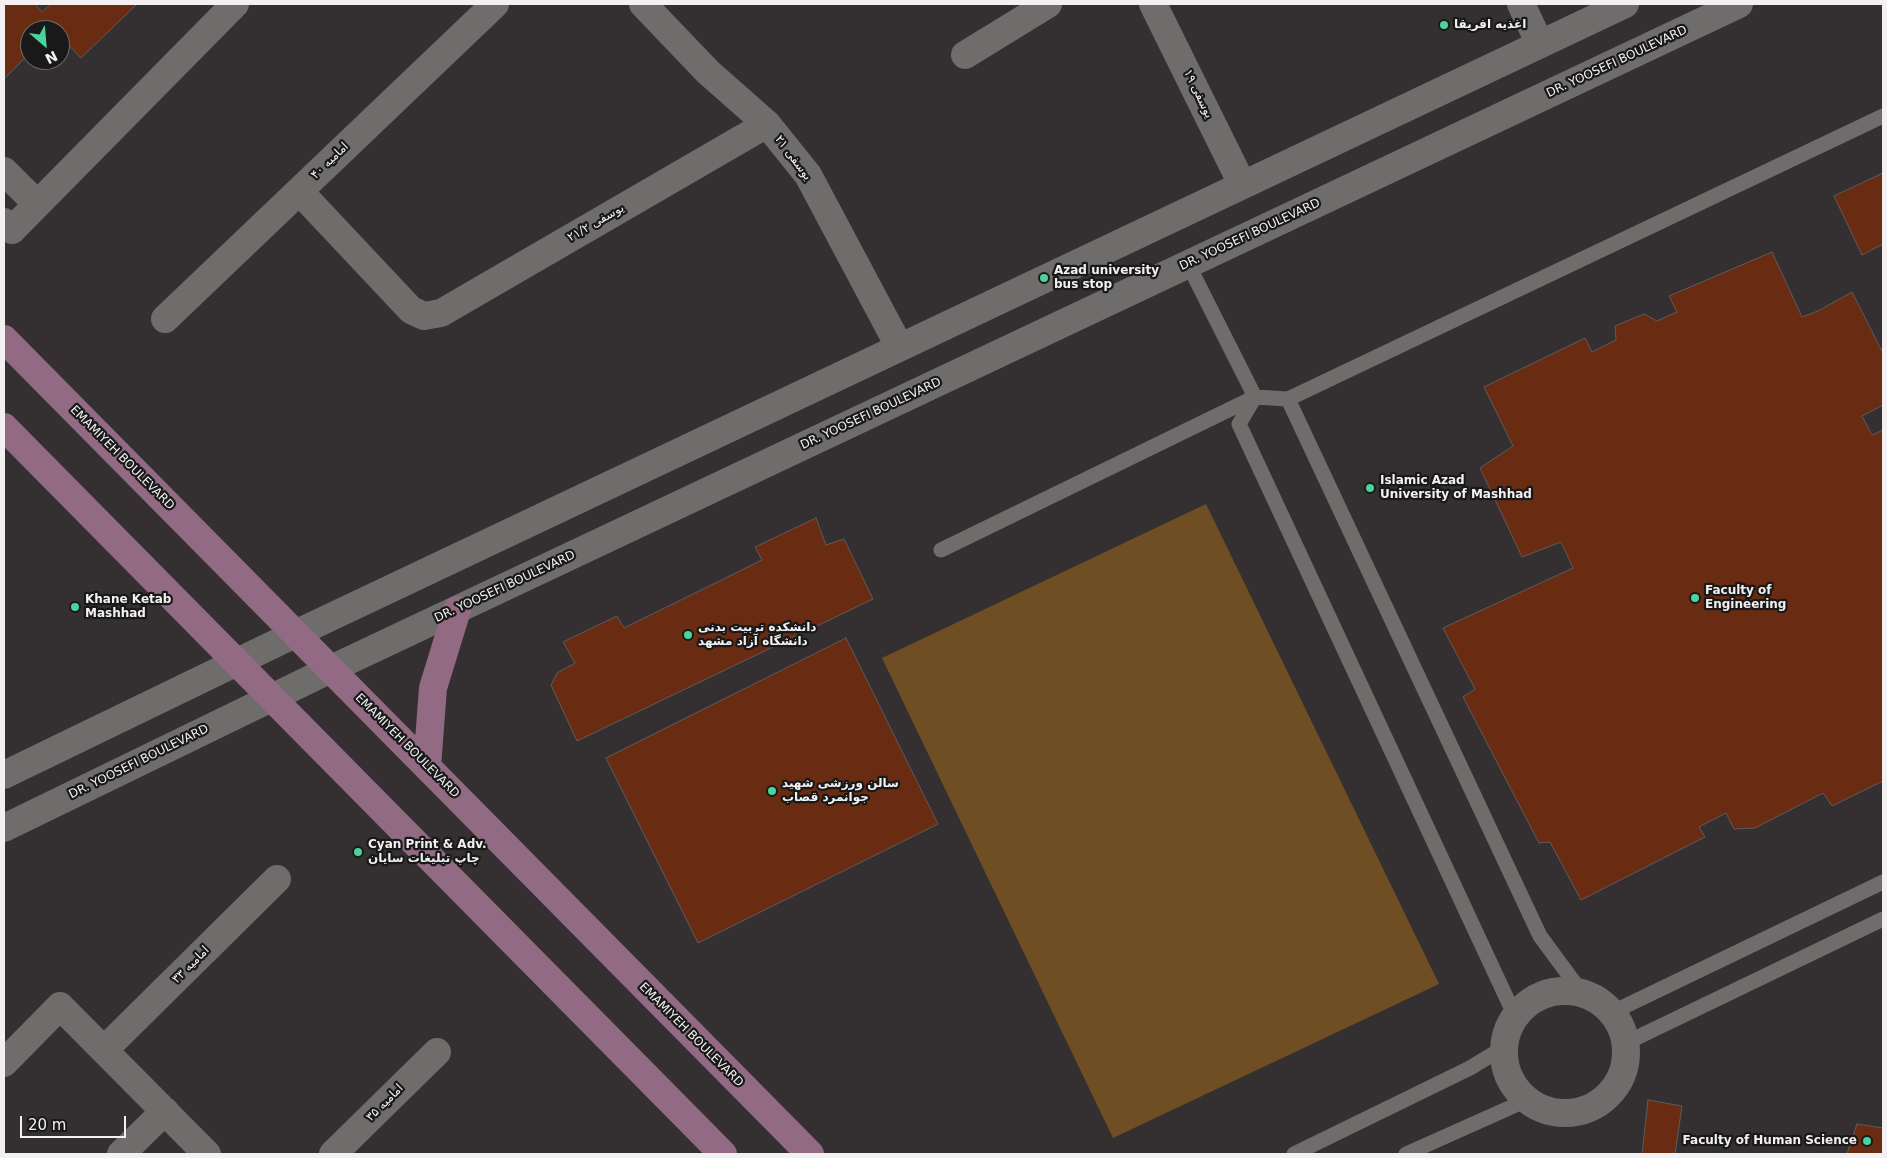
<!DOCTYPE html>
<meta charset="utf-8">
<style>
body{margin:0}
#map{position:relative;width:1887px;height:1158px;overflow:hidden;background:#343031;font-family:"DejaVu Sans",sans-serif}
canvas{display:block}
.frame{position:absolute;inset:0;border:5px solid #f2f0f0;pointer-events:none}
.north{position:absolute;left:20px;top:20px;width:50px;height:50px;box-sizing:border-box;background:#1a1919;border:1px solid #706f6f;border-radius:50%;rotate:153deg;font-size:14px;font-weight:700;line-height:20px;text-align:center;color:#f2f0f0}
.north::after{content:'';display:block;margin:auto;width:18px;height:22px;background:#49d49c;clip-path:polygon(50% 0,100% 100%,50% 72%,0 100%)}
.scale{position:absolute;left:20px;top:1116px;width:106px;height:22px;box-sizing:border-box;border:2px solid #f2f0f0;border-top:0;padding-left:6px;font-size:15px;line-height:18px;white-space:nowrap;color:#f2f0f0;-webkit-text-stroke:4px #1a1919;paint-order:stroke}
</style>
<div id="map">
<canvas width="1887" height="1158"></canvas>
<div class="frame"></div>
<div class="north">N</div>
<div class="scale">20 m</div>
</div>
<script>
const g = document.querySelector('canvas').getContext('2d');
g.lineJoin = 'round';
function fill(path, color) { g.fillStyle = color; g.fill(path, 'evenodd'); }
const toPath = rows => new Path2D(rows.map(r => 'M' + r).join(''));
function stroke(path, color, width, dash) { g.strokeStyle = color; g.lineWidth = width; g.lineCap = dash ? 'butt' : 'round'; g.setLineDash(dash || []); g.stroke(path); }
function write(font, color, halo, rows, align = 'center') {
  g.font = font + ' "DejaVu Sans","Noto Sans Arabic",sans-serif'; g.lineWidth = 4.5; g.setLineDash([]); g.textBaseline = 'middle'; g.strokeStyle = halo; g.fillStyle = color; for (const [text, x, y, turn = 0] of rows) {
    g.save(); g.translate(x, y); g.rotate((+turn || 0) * Math.PI / 180); g.textAlign = isNaN(turn) ? turn : align; if (halo) g.strokeText(text, 0, 0); g.fillText(text, 0, 0); g.restore();
  }
}
const green = toPath([
 [1206,504,1439,984,1113,1138,882,658]
]);
const building = toPath([
 [4,4,35,4,42,12,51,4,137,4,81,58,60,36,60,30,30,30,30,53,4,79,4,4],
 [1883,173,1883,244,1862,255,1834,196,1883,173],
 [1772,252,1802,317,1818,311,1852,292,1883,353,1883,405,1862,416,1872,435,1883,430,1883,781,1832,806,1823,793,1755,828,1734,829,1726,813,1699,827,1705,837,1581,900,1550,842,1539,843,1463,697,1475,689,1443,628,1573,568,1561,542,1522,557,1480,468,1513,446,1484,387,1585,338,1592,352,1616,340,1615,326,1644,314,1657,321,1677,312,1669,296,1772,252],
 [816,518,826,545,844,539,873,599,577,741,551,685,557,673,575,663,563,642,617,616,624,628,762,560,755,547,816,518],
 [846,638,938,824,698,943,606,758,846,638],
 [1648,1100,1682,1106,1675,1154,1642,1154,1648,1100],
 [1857,1124,1883,1128,1883,1154,1847,1154,1857,1124]
]);
const lane = toPath([
 [1188,264,1255,397],
 [1255,397,1239,424,1515,1016],
 [1288,399,1540,936,1582,993],
 [941,550,1255,397,1288,399,1883,116],
 [1609,1010,1615,1011,1883,882],
 [1623,1071,1632,1040,1883,919],
 [1294,1154,1470,1068,1503,1048],
 [1406,1154,1527,1100]
]);
const street = toPath([
 [643,4,708,72,767,124,808,175,899,346],
 [1153,4,1242,184],
 [1521,4,1540,44],
 [965,55,1048,4],
 [4,171,37,204],
 [299,191,411,310,424,316,441,313,767,124],
 [4,222,12,230,235,4],
 [165,319,495,4],
 '1504 1052a61 61 0 1 1 122 0a61 61 0 1 1-122 0Z',
 [104,1050,277,879],
 [4,1063,60,1006,207,1154],
 [121,1154,165,1111],
 [333,1154,437,1052]
]);
const secondary = toPath([
 [4,775,295,634,1625,4],
 [4,828,331,669,1739,4]
]);
const primary = toPath([
 [4,339,810,1154],
 [4,427,723,1154],
 [427,767,433,688,457,610]
]);
const markers = [
 [1444,25,5,"#49d49c"],
 [1044,278,5,"#49d49c"],
 [1370,488,5,"#49d49c"],
 [1695,598,5,"#49d49c"],
 [75,607,5,"#49d49c"],
 [688,635,5,"#49d49c"],
 [772,791,5,"#49d49c"],
 [358,852,5,"#49d49c"],
 [1867,1141,5,"#49d49c"]
];
const poiNames = [
 ["اغذیه افریقا",1454,25],
 ["Azad university",1054,271],
 ["bus stop",1054,285],
 ["Islamic Azad",1380,481],
 ["University of Mashhad",1380,495],
 ["Faculty of",1705,591],
 ["Engineering",1705,605],
 ["Khane Ketab",85,600],
 ["Mashhad",85,614],
 ["دانشکده تربیت بدنی",698,628],
 ["دانشگاه آزاد مشهد",698,642],
 ["سالن ورزشی شهید",782,784],
 ["جوانمرد قصاب",782,798],
 ["Cyan Print & Adv.",368,845],
 ["چاپ تبلیغات سایان",368,859],
 ["Faculty of Human Science",1857,1141,"right"]
];
const streetNames = [
 ["DR. YOOSEFI BOULEVARD",1617,62,-25],
 ["یوسفی ۱۹",1198,94,64],
 ["یوسفی ۲۱",793,158,53],
 ["امامیه ۴۰",330,161,-44],
 ["یوسفی ۲۱/۲",596,223,-30],
 ["DR. YOOSEFI BOULEVARD",1250,235,-25],
 ["DR. YOOSEFI BOULEVARD",871,414,-25],
 ["EMAMIYEH BOULEVARD",122,458,45],
 ["DR. YOOSEFI BOULEVARD",505,587,-25],
 ["EMAMIYEH BOULEVARD",407,746,45],
 ["DR. YOOSEFI BOULEVARD",139,762,-26],
 ["امامیه ۳۳",191,965,-45],
 ["EMAMIYEH BOULEVARD",691,1035,45],
 ["امامیه ۳۵",385,1103,-45]
];
fill(green, '#6e4e22');
fill(building, '#692c12');
stroke(building, '#5f5b5a', 1);
stroke(lane, '#6f6c6c', 15);
stroke(street, '#6f6c6c', 28);
stroke(secondary, '#6f6c6c', 28);
stroke(primary, '#926a83', 28);
for (const [x, y, r, color] of markers) { const dot = new Path2D(); dot.arc(x, y, r, 0, 2 * Math.PI); g.fillStyle = color; g.fill(dot); stroke(dot, '#1a1919', 2); }
write('bold 12px', '#f2f0f0', '#1a1919', poiNames, 'left');
write('12px', '#f2f0f0', '#1a1919', streetNames);
</script>
